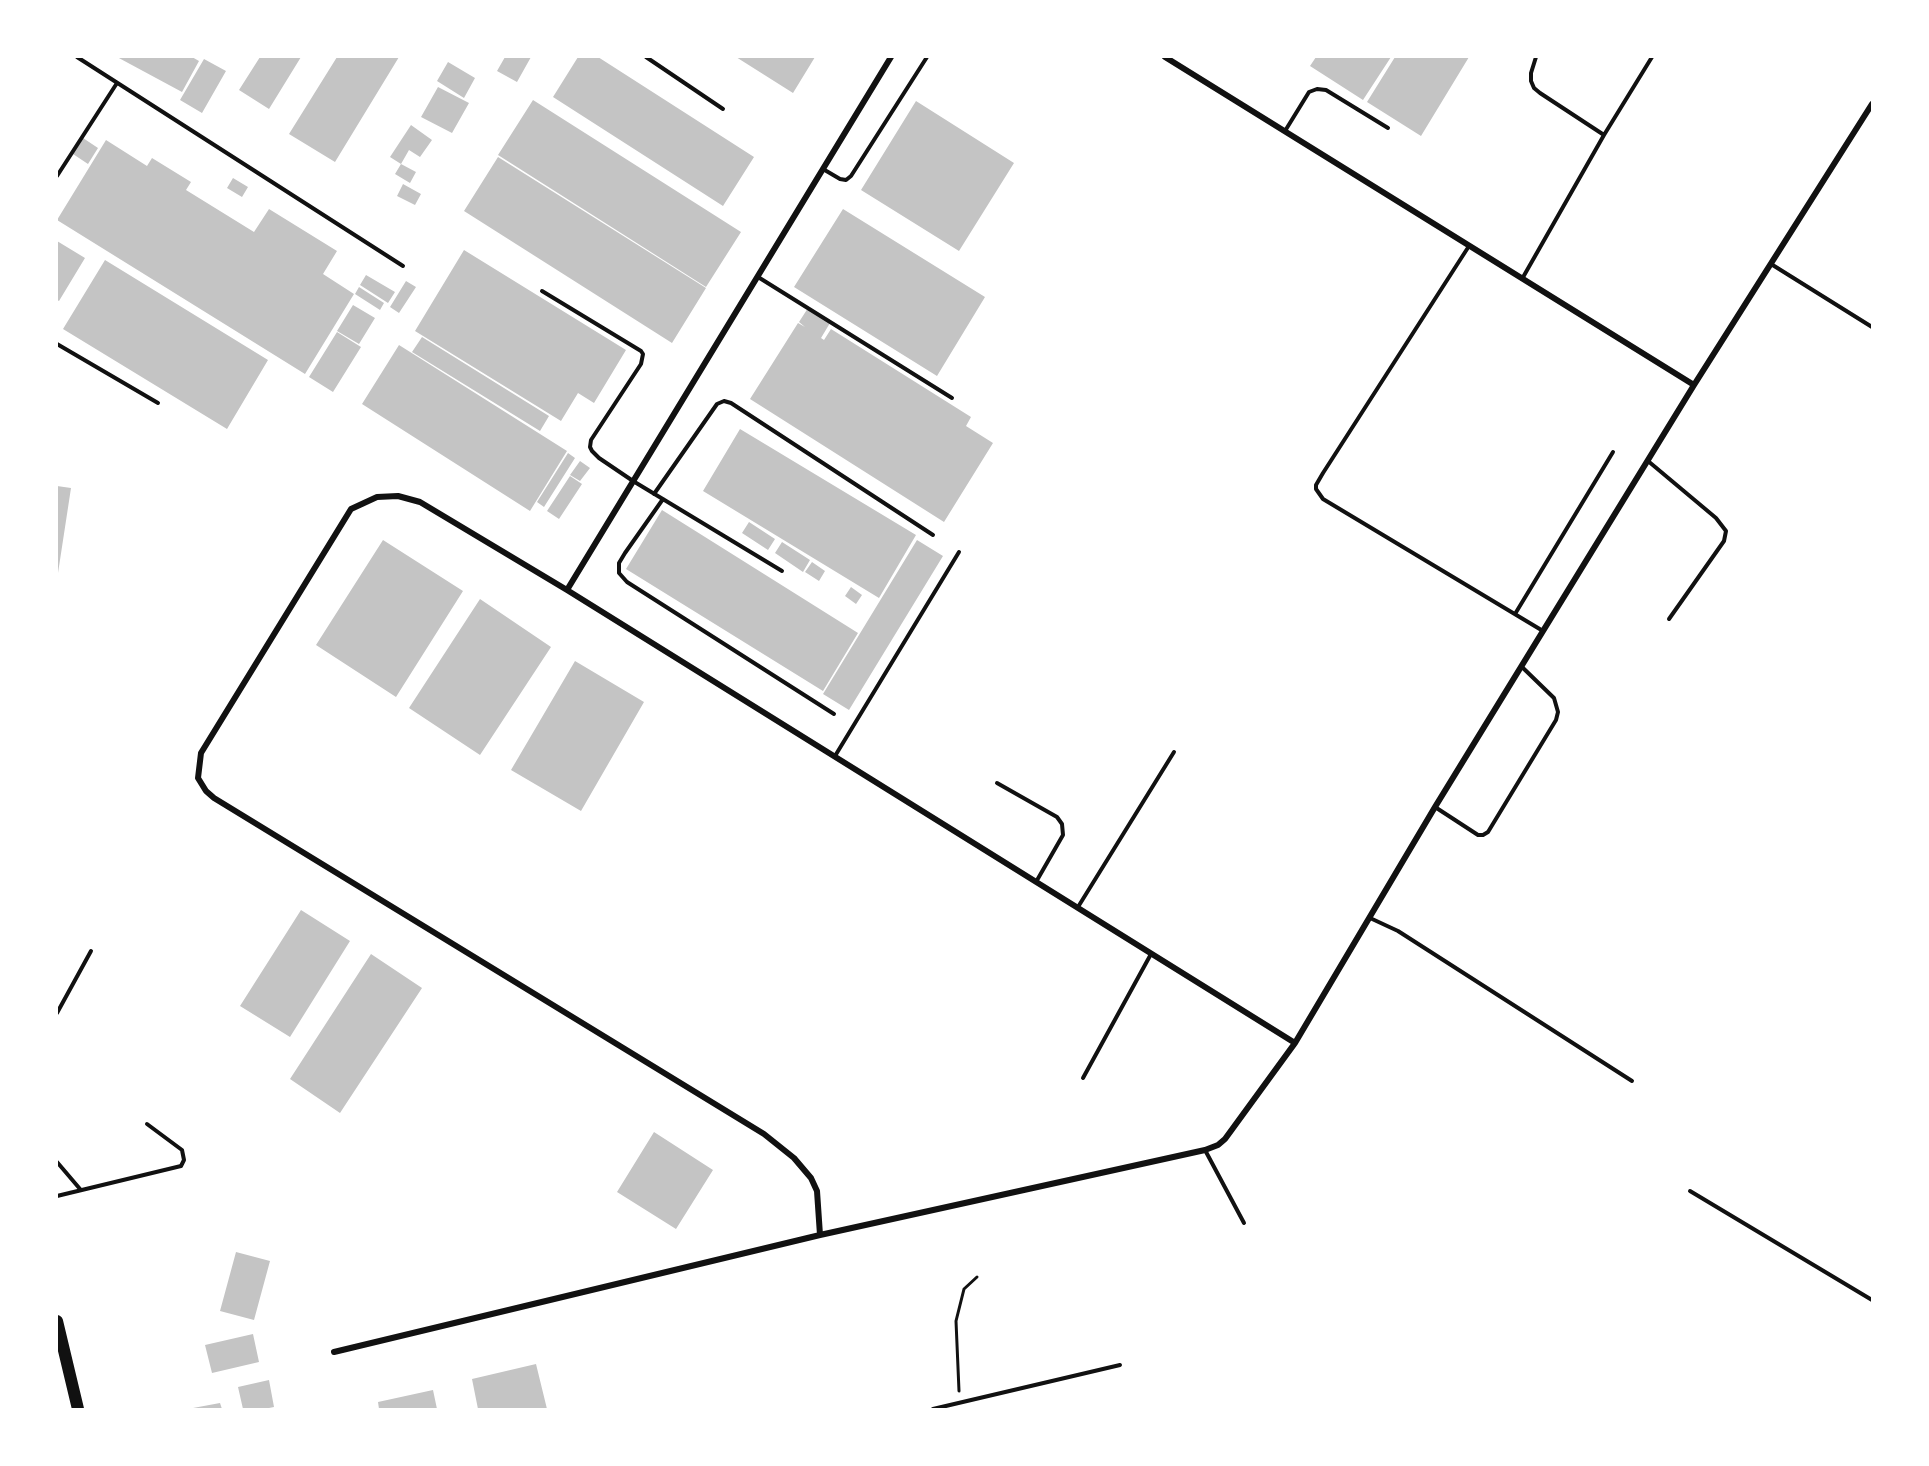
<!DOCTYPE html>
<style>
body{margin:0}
#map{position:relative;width:1929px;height:1466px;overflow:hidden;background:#fff;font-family:"Titillium Web",sans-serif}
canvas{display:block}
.frame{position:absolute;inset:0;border:58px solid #fff;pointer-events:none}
</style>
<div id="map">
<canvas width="1929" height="1466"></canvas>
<div class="frame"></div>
</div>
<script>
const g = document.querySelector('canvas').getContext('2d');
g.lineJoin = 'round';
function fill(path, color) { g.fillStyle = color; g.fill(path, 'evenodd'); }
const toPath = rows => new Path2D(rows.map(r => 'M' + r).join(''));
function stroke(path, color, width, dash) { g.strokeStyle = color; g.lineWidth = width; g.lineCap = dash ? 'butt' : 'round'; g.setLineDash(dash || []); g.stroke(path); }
const building = toPath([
 [117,57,192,57,199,61,182,92],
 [260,57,301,57,269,109,239,90],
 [337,57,399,57,335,162,289,134],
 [505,57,531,57,517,82,497,71],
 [578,57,598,57,754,157,723,206,553,97],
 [736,57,815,57,793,93],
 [1316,57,1391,57,1363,100,1310,66],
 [1395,57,1469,57,1421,136,1367,102],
 [204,59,226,71,202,113,180,100],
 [448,62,475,78,464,98,437,81],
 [438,87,469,103,452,133,421,117],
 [533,100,741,232,706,287,498,155],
 [916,101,1014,163,959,251,861,190],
 [411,125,432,140,420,157,409,150,401,164,390,157],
 [83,138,98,148,88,164,73,154],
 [106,140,147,166,152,158,191,182,186,190,254,232,269,209,337,251,323,274,354,294,305,374,57,220],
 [498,157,706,288,672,343,464,211],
 [401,164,416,172,410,183,395,174],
 [233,178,248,187,242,197,227,188],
 [403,184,421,194,415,205,397,196],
 [843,209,985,297,937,376,794,287],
 [57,241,85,258,59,301,57,300],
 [464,250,626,350,594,403,578,393,561,421,415,331],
 [105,260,268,360,227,429,63,329],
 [366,275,395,292,388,303,360,285],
 [406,281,416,287,399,313,390,307],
 [359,287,384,303,380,310,355,294],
 [353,305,375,318,359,344,337,331],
 [808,308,830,323,821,338,824,340,831,329,971,417,966,426,993,443,944,522,750,399,798,323,805,327,799,322],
 [337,332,361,347,333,392,309,377],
 [422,337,549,416,540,431,412,352],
 [399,345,567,451,530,511,362,404],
 [740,429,916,535,879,598,703,491],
 [568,453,575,458,544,507,537,502],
 [580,461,590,468,580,481,570,475],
 [570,476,582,484,559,519,547,511],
 [57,486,71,488,58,573,57,573],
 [662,510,858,633,823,691,626,569],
 [749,522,775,539,768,550,742,533],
 [383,540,463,591,396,697,316,645],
 [917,540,943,556,849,710,823,694],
 [782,542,810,560,803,572,775,553],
 [812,562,825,571,819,581,805,572],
 [851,587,862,595,856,604,845,596],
 [480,599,551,647,480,755,409,708],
 [575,661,644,702,581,811,511,770],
 [301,910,350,941,290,1037,240,1006],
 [371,954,422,988,340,1113,290,1079],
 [654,1132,713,1170,676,1229,617,1192],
 [236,1252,270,1261,254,1320,220,1311],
 [253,1334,259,1362,212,1373,205,1345],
 [536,1364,547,1409,478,1409,472,1379],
 [269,1380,274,1407,264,1409,243,1409,238,1387],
 [433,1390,437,1409,379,1409,378,1402],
 [220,1403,222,1409,193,1409,193,1408]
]);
const path = toPath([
 [959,1391,956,1321,964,1289,977,1277]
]);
const service = toPath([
 [77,57,403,266],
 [646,57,723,109],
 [1536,57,1531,73,1531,81,1534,88,1540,93,1604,135],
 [1285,131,1309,92,1317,89,1326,90,1388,128],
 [823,169,840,179,846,180,851,176,927,57],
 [57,176,117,83],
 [1469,246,1323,473,1316,485,1316,489,1323,499,1543,631],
 [1771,264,1872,327],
 [758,277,952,398],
 [1522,279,1604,135,1652,57],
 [542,291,641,351,643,354,641,364,591,440,590,447,592,451,599,458,633,481,782,571],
 [57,344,158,403],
 [1648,461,1716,518,1726,531,1724,541,1669,619],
 [654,494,717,404,724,401,731,403,933,535],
 [663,499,625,553,619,563,619,573,627,582,834,714],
 [1515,614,1613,452],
 [835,756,959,552],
 [997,783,1057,817,1062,824,1063,835,1036,882],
 [1435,807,1478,835,1483,835,1488,832,1556,720,1558,712,1554,698,1522,667],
 [1078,907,1174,752],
 [1370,918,1398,931,1632,1081],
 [57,1013,91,951],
 [1083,1078,1151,954],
 [1205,1150,1244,1223],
 [57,1162,80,1189],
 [1690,1191,1872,1300],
 [57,1196,181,1166,184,1160,182,1150,147,1124],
 [933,1409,1120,1365]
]);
const minor = toPath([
 [1165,57,1694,385],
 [567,590,891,57],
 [820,1235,817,1191,811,1178,794,1158,764,1134,214,798,206,791,198,778,201,753,351,509,377,497,398,496,420,502,567,590,1295,1043],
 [334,1352,820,1235,1205,1150,1218,1145,1225,1139,1295,1043,1435,807,1694,385,1872,104]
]);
const primary = toPath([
 [57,1321,78,1409]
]);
fill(building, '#c4c4c4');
stroke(path, '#111', 3);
stroke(service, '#111', 4);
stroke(minor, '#111', 6);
stroke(primary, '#111', 12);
</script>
